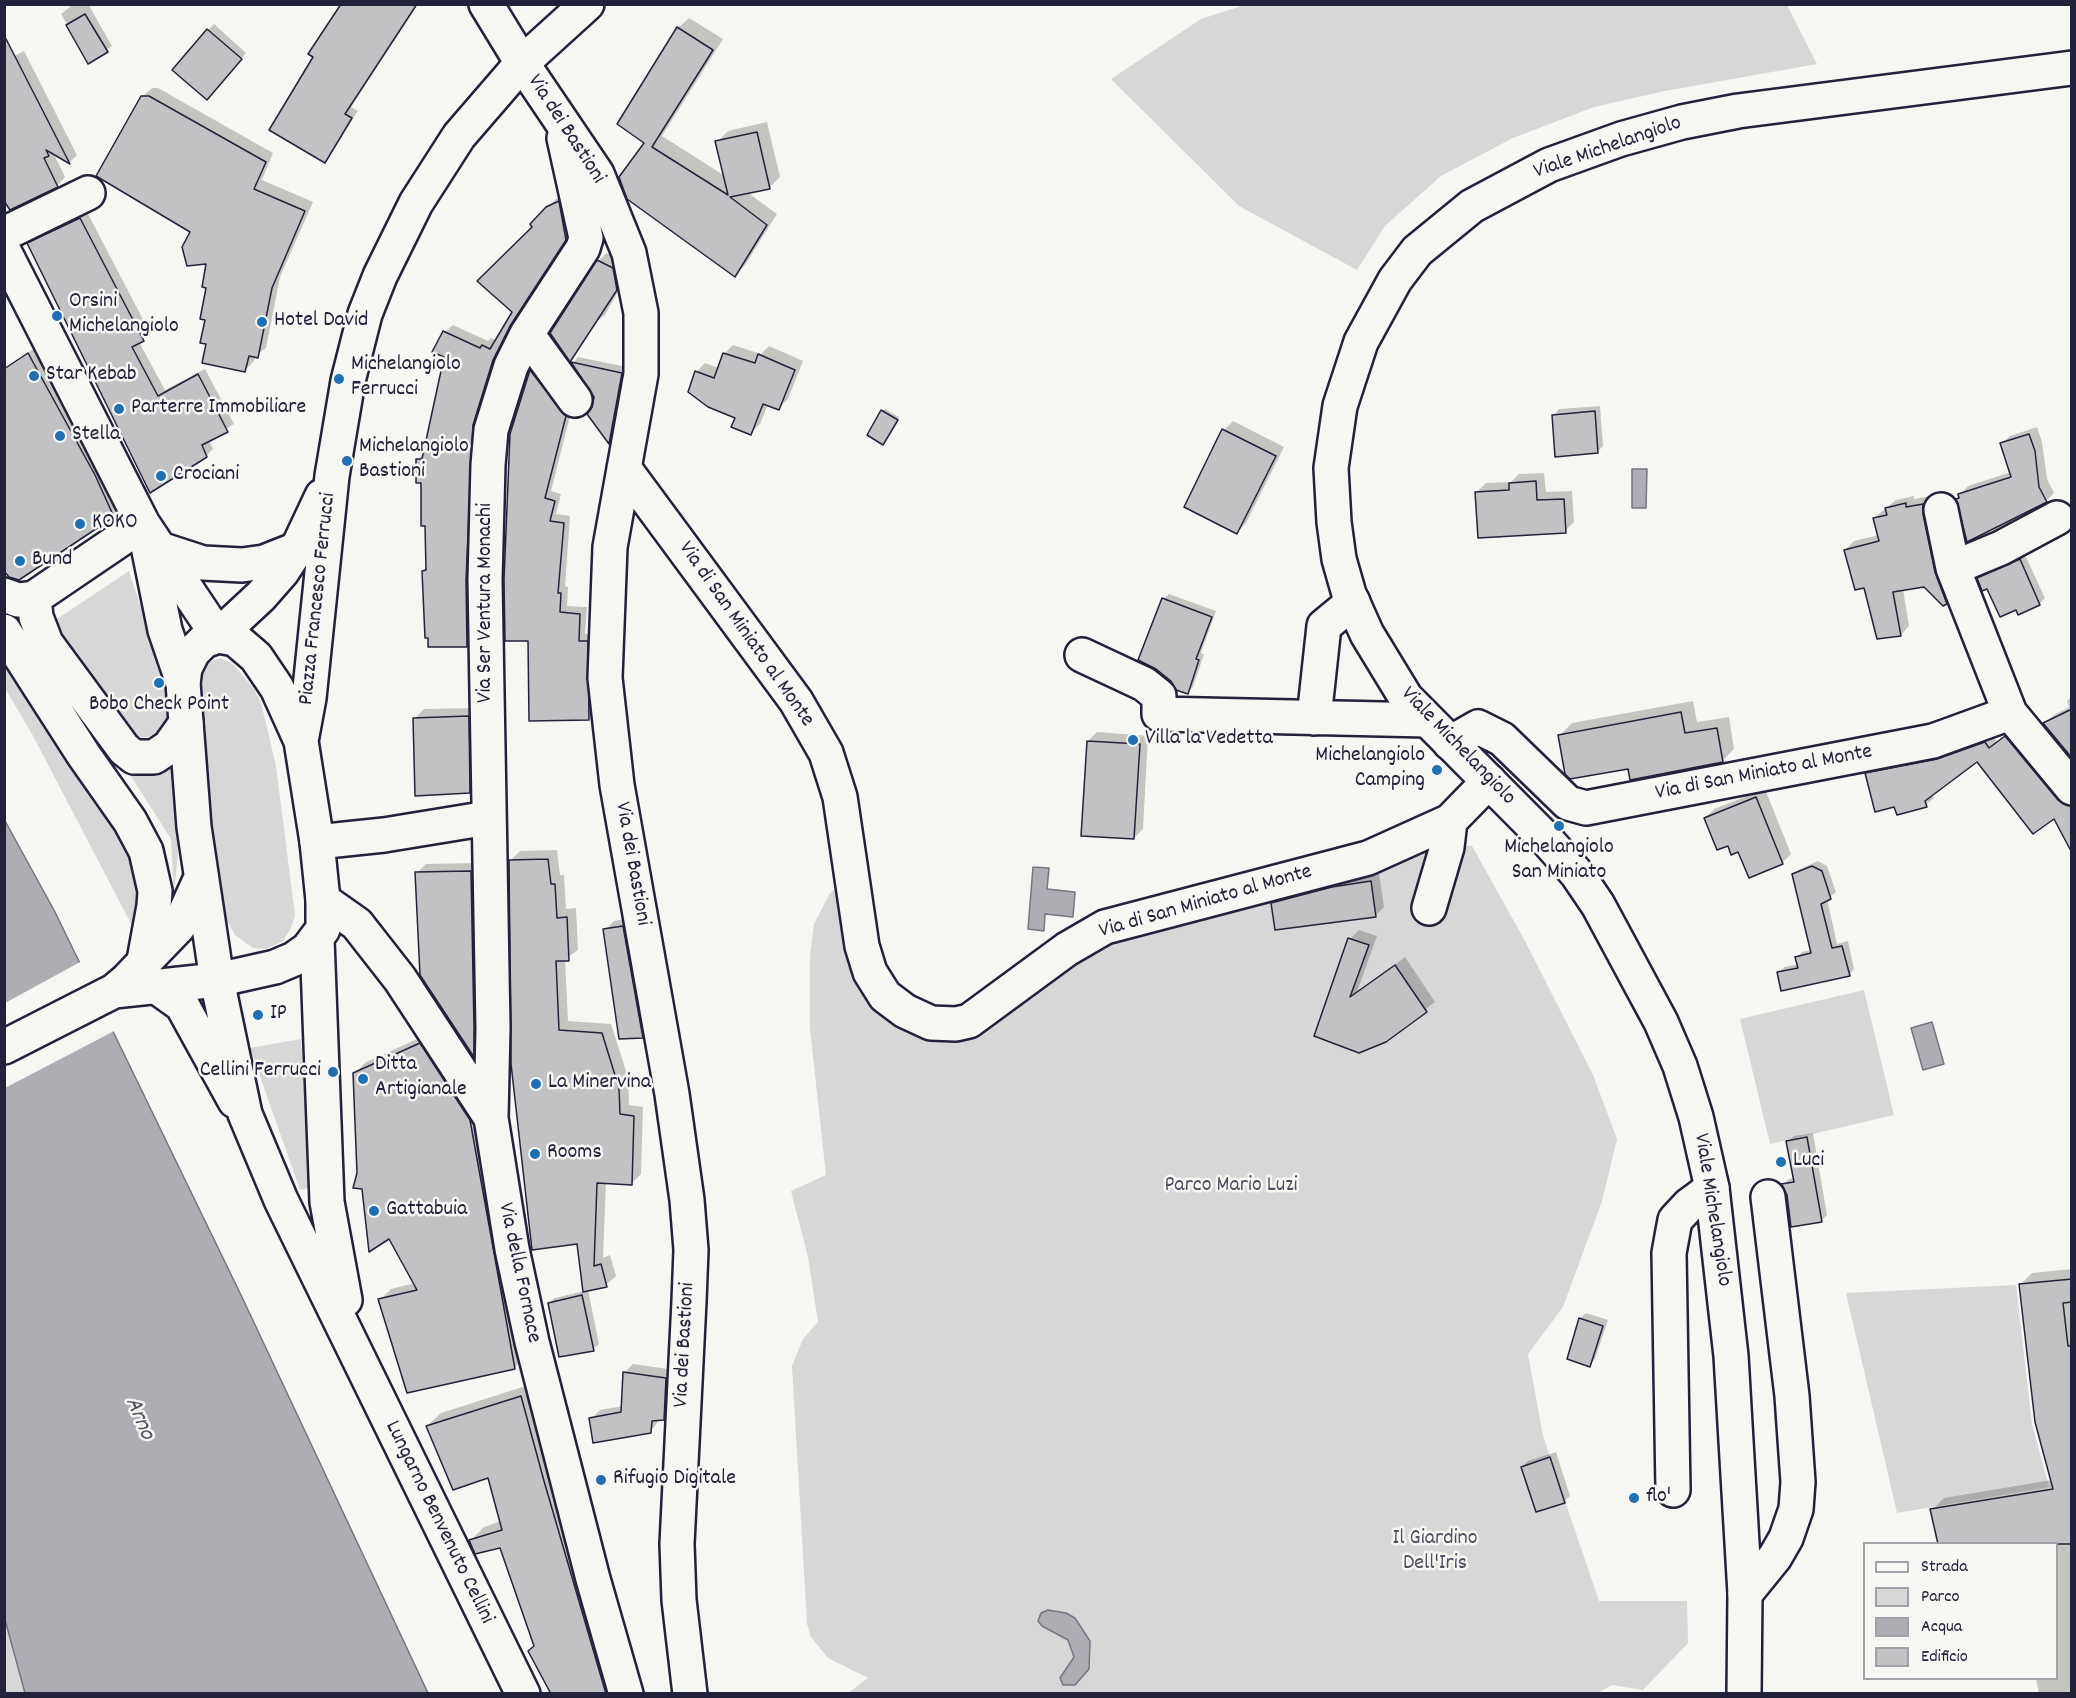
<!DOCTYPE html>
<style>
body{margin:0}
#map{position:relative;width:2076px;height:1698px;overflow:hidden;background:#f6f6f2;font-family:Dekko,sans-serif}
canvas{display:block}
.frame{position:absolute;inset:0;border:6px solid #22223b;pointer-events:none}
.legend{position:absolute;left:1863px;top:1542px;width:195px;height:138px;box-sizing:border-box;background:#f6f6f2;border:2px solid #a1a1a9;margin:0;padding:8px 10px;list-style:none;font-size:18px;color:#22223b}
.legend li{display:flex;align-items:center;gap:12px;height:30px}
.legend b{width:30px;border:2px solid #a1a1a9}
</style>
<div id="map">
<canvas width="2076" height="1698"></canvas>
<div class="frame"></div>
<ul class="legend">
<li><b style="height:8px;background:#f6f6f2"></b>Strada</li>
<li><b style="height:16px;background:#d7d7d7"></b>Parco</li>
<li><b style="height:16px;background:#adadb3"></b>Acqua</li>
<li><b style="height:16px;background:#c2c2c4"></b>Edificio</li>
</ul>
</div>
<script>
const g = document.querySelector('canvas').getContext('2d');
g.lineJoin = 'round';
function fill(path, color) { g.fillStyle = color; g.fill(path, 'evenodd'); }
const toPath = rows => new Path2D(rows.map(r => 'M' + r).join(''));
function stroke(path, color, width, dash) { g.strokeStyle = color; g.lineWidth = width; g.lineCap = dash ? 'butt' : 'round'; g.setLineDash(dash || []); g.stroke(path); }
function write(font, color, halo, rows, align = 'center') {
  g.font = font + ' Dekko,sans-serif'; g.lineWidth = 5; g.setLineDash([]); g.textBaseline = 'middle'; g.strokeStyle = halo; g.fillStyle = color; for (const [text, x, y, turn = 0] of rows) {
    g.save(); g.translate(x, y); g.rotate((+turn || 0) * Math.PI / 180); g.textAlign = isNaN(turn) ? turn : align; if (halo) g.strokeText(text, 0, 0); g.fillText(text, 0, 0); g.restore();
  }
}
const green = toPath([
 [1248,4,1787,5,1817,64,1665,91,1594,107,1513,138,1441,176,1385,226,1357,270,1239,206,1111,79,1201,19],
 [129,571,170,698,165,725,157,734,148,737,138,737,122,725,51,623],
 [220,658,233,664,254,689,261,703,276,766,295,915,291,928,283,941,266,949,253,948,235,935,224,915,217,882,199,687,206,664],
 [4,668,134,847,142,867,137,935,32,734,5,688],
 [173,763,178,852,174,893,171,839,127,770],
 [1472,846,1524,939,1593,1075,1617,1139,1602,1201,1563,1307,1528,1354,1543,1436,1599,1601,1687,1601,1688,1643,1643,1690,1612,1685,1598,1693,848,1693,868,1678,828,1658,811,1637,807,1624,792,1366,803,1339,818,1322,808,1257,791,1191,826,1175,810,1029,810,956,814,924,830,893,844,881,853,949,930,1033,1071,955,1419,847],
 [1864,990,1894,1115,1770,1144,1740,1019],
 [301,1039,312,1187,300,1190,250,1048],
 [2016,1285,2032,1424,2049,1487,1897,1513,1846,1293],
 [5,1616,25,1693,5,1693]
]);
const water = toPath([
 [1632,469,1647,469,1646,508,1632,508,1632,469],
 [4,819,55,912,241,1295,428,1693,25,1693,4,1616,4,819],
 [1033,867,1049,868,1047,889,1075,892,1073,917,1045,914,1044,931,1028,929,1033,867],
 [1932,1022,1944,1064,1923,1070,1911,1028,1932,1022],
 [1048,1610,1066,1613,1075,1618,1090,1641,1089,1669,1075,1685,1063,1685,1060,1678,1074,1657,1068,1640,1042,1626,1038,1621,1041,1613,1048,1610]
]);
const pier = toPath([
 [82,961,116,1030,5,1088,5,1003]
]);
const shadow = toPath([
 [74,4,88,4,112,46,89,62,61,14],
 [407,4,415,9,351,107,358,111,325,161,315,57],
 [689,18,723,39,662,136,725,176,717,142,728,131,767,122,780,177,769,188,747,192,777,214,745,265,735,275,646,142,678,28],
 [214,24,246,53,212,93,208,30],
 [24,51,77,155,70,162,53,152,65,177,57,186,10,208,4,61],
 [152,88,158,88,273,153,262,180,313,202,280,277,266,348,255,356,254,361,245,370,208,343,208,263,192,232,142,97],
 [566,194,573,231,518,316,501,351,475,638,467,646,430,636,424,571,427,568,426,524,417,460,425,452,446,356,445,332,453,325,488,341,491,338,497,341,514,312,534,227,532,224,556,199],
 [87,212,150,333,139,342,165,390,205,369,234,424,209,440,213,449,206,456,29,244,36,237],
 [606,253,620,260,624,281,605,315,596,322,570,359,599,261],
 [733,345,761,354,769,346,803,361,788,399,779,408,768,404,760,424,751,433,696,372,705,363,719,368,724,354],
 [37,346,122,507,113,516,5,370],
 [578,357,627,367,615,436,610,441,589,414,595,398,573,363],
 [538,364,572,408,551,491,561,494,556,514,570,516,565,586,568,587,567,606,587,607,585,634,594,634,596,711,588,719,530,639,511,434,531,371],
 [1600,406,1603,446,1597,452,1554,415,1559,409],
 [885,409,899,417,885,441,882,411],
 [1233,421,1284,447,1246,523,1237,532,1224,430],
 [2037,427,2042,442,2047,479,2054,493,2046,501,1957,499,1968,486,2011,472,2001,444,2010,436],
 [1544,473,1546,492,1572,491,1574,522,1565,531,1477,492,1486,483,1511,482,1519,474],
 [1914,496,1914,499,1931,496,1931,504,1955,594,1946,603,1925,585,1903,589,1909,626,1901,635,1865,587,1845,550,1854,541,1879,535,1874,518,1896,500],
 [2025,555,2045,598,2039,604,2016,608,1979,579,1985,573],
 [1169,594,1216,611,1201,653,1204,654,1193,687,1187,693,1163,599],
 [2072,696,2072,756,2045,723,2054,715,2069,707,2067,701],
 [1693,701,1697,722,1729,717,1734,749,1722,761,1629,767,1560,735,1572,723],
 [477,708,478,782,469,791,415,718,424,709],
 [2013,730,2072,797,2072,826,1977,760,1932,794,1934,798,1926,805,1895,805,1866,774,1874,766,1993,736,1997,742],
 [1097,732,1148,736,1143,829,1134,838,1088,741],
 [1765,789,1791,854,1782,863,1739,851,1728,844,1705,818,1714,809],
 [557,850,560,875,564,875,566,909,576,908,578,950,565,959,568,1021,611,1024,628,1077,629,1105,643,1107,641,1174,631,1184,606,1182,603,1258,610,1255,616,1276,606,1285,588,1290,599,1344,593,1349,549,1303,555,1298,584,1291,578,1242,510,861,520,851],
 [1818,861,1827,866,1836,892,1827,899,1837,944,1848,941,1854,969,1849,975,1779,973,1784,967,1799,964,1797,957,1802,952,1812,950,1794,875,1800,869],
 [480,863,482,1047,474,1055,417,873,426,864],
 [1379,873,1384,907,1375,916,1273,903,1282,894,1342,879],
 [632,918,651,1027,642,1036,605,930,614,921],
 [1359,930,1377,936,1357,992,1405,957,1435,1002,1385,1041,1315,1035,1350,939],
 [431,1033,480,1109,525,1357,514,1368,380,1300,391,1289,415,1283,364,1187,355,1073,366,1062],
 [1813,1133,1827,1215,1822,1220,1788,1194,1783,1185,1789,1179,1795,1178,1788,1142,1794,1136],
 [2072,1269,2072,1694,2039,1694,2036,1678,2056,1678,2056,1544,1932,1510,1944,1498,2052,1480,2020,1285,2032,1273],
 [1586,1313,1608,1320,1595,1359,1590,1365,1580,1319],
 [633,1364,675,1370,672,1410,660,1419,650,1432,591,1419,600,1410,623,1406,624,1373],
 [535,1383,629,1694,553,1694,501,1547,470,1541,484,1527,501,1521,489,1476,427,1426,441,1413],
 [1556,1452,1570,1496,1564,1502,1522,1467,1528,1461]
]);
const building = toPath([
 [341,4,417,4,345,114,352,118,325,163,269,130,313,57,308,54,341,4],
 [85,14,108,52,88,64,66,25,85,14],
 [677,27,713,50,652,147,728,195,715,141,757,132,770,189,730,197,767,225,735,277,627,199,619,177,644,143,617,124,677,27],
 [207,29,242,59,207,100,172,70,207,29],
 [4,35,70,164,46,150,49,156,44,158,58,187,10,210,4,201,4,35],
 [141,96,149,96,266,162,254,189,305,211,272,288,258,358,249,356,245,372,202,363,206,344,200,343,205,320,200,319,206,288,202,287,206,264,187,266,182,247,190,232,96,176,141,96],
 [559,201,566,240,510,326,493,360,473,425,466,580,467,647,428,647,428,638,425,638,422,571,426,570,425,526,421,526,421,483,416,483,416,459,422,459,444,357,432,352,443,331,480,348,482,345,490,349,512,312,477,281,532,227,530,224,546,207,559,201],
 [80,218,144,341,132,347,158,396,198,374,228,432,202,445,207,457,150,493,27,243,80,218],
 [597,260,613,268,617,290,570,362,550,333,597,260],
 [28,353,95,475,114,517,19,580,9,577,4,571,4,369,28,353],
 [723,353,755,363,758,354,795,370,779,410,763,404,751,435,731,427,735,418,708,407,688,392,695,371,714,378,723,353],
 [571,362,622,373,609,444,587,414,592,407,594,397,571,362],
 [530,370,566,416,545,498,555,501,550,521,564,523,558,593,561,593,560,612,580,614,579,641,588,641,589,720,529,721,528,641,505,641,504,580,510,434,530,370],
 [881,410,898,420,883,445,867,435,881,410],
 [1595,411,1598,453,1555,457,1552,415,1595,411],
 [1222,429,1276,456,1237,534,1184,507,1222,429],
 [2029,434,2035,451,2039,487,2047,502,1967,542,1956,499,1959,498,1958,494,2011,477,2000,443,2029,434],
 [1536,481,1537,500,1564,499,1566,533,1478,538,1475,492,1509,490,1509,483,1536,481],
 [1906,503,1906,507,1923,504,1923,514,1935,572,1947,604,1943,606,1924,587,1893,592,1901,636,1877,639,1864,588,1855,590,1844,550,1879,541,1873,518,1887,515,1885,508,1906,503],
 [2020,559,2040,605,2018,615,2016,610,2000,617,1987,589,1982,591,1977,578,2020,559],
 [1162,598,1212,617,1196,659,1199,660,1188,694,1176,690,1171,681,1156,669,1138,660,1162,598],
 [2072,709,2072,758,2043,723,2072,709],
 [1681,712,1685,733,1717,728,1723,762,1630,780,1628,769,1570,779,1565,774,1558,735,1681,712],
 [469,716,470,793,415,796,413,718,469,716],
 [2005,736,2058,800,2072,806,2072,853,2054,819,2033,834,1977,762,1925,801,1927,807,1897,815,1894,807,1875,812,1865,773,1937,759,1985,742,1989,748,2005,736],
 [1087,741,1140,744,1134,839,1081,836,1087,741],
 [1756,797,1783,864,1749,878,1738,852,1731,855,1728,846,1717,850,1704,818,1756,797],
 [548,859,551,884,555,884,557,918,567,917,569,961,556,961,559,1030,602,1033,619,1088,620,1114,634,1116,632,1185,597,1183,594,1266,601,1264,607,1287,583,1292,577,1244,532,1250,511,1064,509,860,548,859],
 [1812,866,1822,871,1831,899,1821,904,1832,948,1842,946,1850,976,1781,991,1777,972,1798,968,1795,957,1811,953,1792,874,1812,866],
 [471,871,474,1028,474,1057,420,975,415,872,471,871],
 [1371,881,1376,917,1275,930,1271,903,1332,887,1371,881],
 [623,926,643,1038,619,1039,603,929,623,926],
 [1348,938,1369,945,1350,997,1395,965,1427,1012,1386,1042,1359,1053,1314,1036,1348,938],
 [420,1043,470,1120,515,1369,407,1393,378,1299,417,1290,389,1239,369,1252,362,1189,353,1188,357,1173,353,1073,420,1043],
 [1807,1137,1822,1222,1791,1227,1787,1195,1781,1184,1794,1182,1786,1141,1807,1137],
 [2072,1279,2072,1302,2063,1303,2068,1346,2072,1346,2072,1544,1938,1544,1930,1509,2053,1489,2035,1422,2019,1284,2072,1279],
 [582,1295,594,1351,559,1357,548,1303,582,1295],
 [1579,1318,1603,1326,1590,1367,1567,1359,1579,1318],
 [623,1372,666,1378,664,1420,652,1421,651,1433,593,1443,589,1418,621,1412,623,1372],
 [521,1396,544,1481,606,1694,551,1694,528,1651,534,1646,500,1548,475,1554,469,1540,502,1530,488,1478,453,1490,426,1426,521,1396],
 [1550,1457,1565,1503,1536,1512,1521,1467,1550,1457]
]);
const minor = toPath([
 [486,4,522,63,597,174,629,253,641,313,641,374,610,547,605,678,617,785,672,1094,687,1200,691,1250,689,1301,677,1544,679,1600,690,1694],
 [4,234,88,193],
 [4,251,143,524,218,636],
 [527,334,575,400],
 [624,468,796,701,826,753,840,797,862,946,870,972,885,996,905,1011,931,1023,956,1024,969,1021,1067,949,1105,927,1368,858,1450,821,1489,781],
 [1941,510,1953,568,2010,713],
 [147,541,165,630,183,683],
 [160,549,203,563,242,565,264,562,297,549],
 [1953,568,2001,548,2057,518],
 [4,595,18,600,34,598,143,524],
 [34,598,36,617,46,643,124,749,134,757,154,757,169,747,186,723],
 [4,631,83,754,130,821,146,851,155,891,154,906,143,966],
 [1082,655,1144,684,1159,696,1159,714,1427,720],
 [1314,718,1324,626,1353,602],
 [1450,743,1478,727,1502,739,1568,803,1586,808,1933,741,2010,713,2072,788],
 [317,842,384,835,488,818],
 [323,900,357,924,400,979,491,1118,512,1249,532,1342,593,1579,626,1694],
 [1429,908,1447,847,1450,821],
 [317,939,327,1202,345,1300],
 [217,980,245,1114,281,1200,523,1694],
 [154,985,182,1005,235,1101],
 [491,1118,493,1028,485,580,488,465,491,430,511,366,527,334,583,248,586,238,564,138],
 [1673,1490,1669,1253,1675,1220,1689,1205,1712,1188],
 [1745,1594,1775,1557,1786,1538,1796,1509,1798,1482,1792,1396,1768,1197]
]);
const major = toPath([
 [218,636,261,596,282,572,297,549,322,496],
 [301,741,309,698,332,476,348,381,365,314,380,276,416,203,459,136,522,63,587,4],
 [114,991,217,980,275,967,294,959,308,949,323,929,323,900,317,842,301,741,277,688,256,657,235,639,218,636,204,641,193,652,185,668,183,683,194,827,217,980],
 [4,1047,114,991,127,980,179,926,200,880],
 [1744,1694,1745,1594,1731,1356,1712,1188,1696,1117,1680,1066,1661,1022,1598,905,1577,874,1546,839,1406,698,1367,634,1349,594,1339,559,1334,522,1331,468,1340,406,1361,342,1395,280,1417,251,1472,206,1549,165,1621,139,1682,122,1738,111,2072,68]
]);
const markers = [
 [57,316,6,"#1f6fb2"],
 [262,322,6,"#1f6fb2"],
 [34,376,6,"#1f6fb2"],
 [339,379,6,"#1f6fb2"],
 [119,409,6,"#1f6fb2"],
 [60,436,6,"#1f6fb2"],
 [347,461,6,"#1f6fb2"],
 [161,476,6,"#1f6fb2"],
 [80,524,6,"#1f6fb2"],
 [20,561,6,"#1f6fb2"],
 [159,683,6,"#1f6fb2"],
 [1133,740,6,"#1f6fb2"],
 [1437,770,6,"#1f6fb2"],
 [1559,826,6,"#1f6fb2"],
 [258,1015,6,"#1f6fb2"],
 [333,1072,6,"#1f6fb2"],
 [363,1079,6,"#1f6fb2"],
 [536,1084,6,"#1f6fb2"],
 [535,1154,6,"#1f6fb2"],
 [1781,1162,6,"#1f6fb2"],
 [374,1211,6,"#1f6fb2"],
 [601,1480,6,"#1f6fb2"],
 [1634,1498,6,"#1f6fb2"]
];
const streetNames = [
 ["Via dei Bastioni",565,130,57],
 ["Viale Michelangiolo",1608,149,-19],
 ["Piazza Francesco Ferrucci",319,599,-84],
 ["Via Ser Ventura Monachi",487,603,-90],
 ["Via di San Miniato al Monte",745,635,55],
 ["Viale Michelangiolo",1457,747,46],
 ["Via di San Miniato al Monte",1764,774,-11],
 ["Via dei Bastioni",631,864,80],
 ["Via di San Miniato al Monte",1206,903,-16],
 ["Viale Michelangiolo",1711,1210,81],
 ["Via della Fornace",518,1273,78],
 ["Via dei Bastioni",686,1345,-87],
 ["Lungarno Benvenuto Cellini",438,1523,64]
];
const poiNames = [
 ["Orsini",69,303],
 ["Michelangiolo",69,328],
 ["Hotel David",274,322],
 ["Michelangiolo",351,366],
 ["Ferrucci",351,391],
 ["Star Kebab",46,376],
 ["Parterre Immobiliare",131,409],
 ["Stella",72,436],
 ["Michelangiolo",359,448],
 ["Bastioni",359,473],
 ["Crociani",173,476],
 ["KOKO",92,524],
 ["Bund",32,561],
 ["Bobo Check Point",159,706,"center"],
 ["Villa la Vedetta",1145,740],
 ["Michelangiolo",1425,757,"right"],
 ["Camping",1425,782,"right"],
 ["Michelangiolo",1559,849,"center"],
 ["San Miniato",1559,874,"center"],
 ["IP",270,1015],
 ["Ditta",375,1066],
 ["Artigianale",375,1091],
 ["Cellini Ferrucci",321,1072,"right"],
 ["La Minervina",548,1084],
 ["Rooms",547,1154],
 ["Luci",1793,1162],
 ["Gattabuia",386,1211],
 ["Rifugio Digitale",613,1480],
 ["flo'",1646,1498]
];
const parkNames = [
 ["Parco Mario Luzi",1231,1187],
 ["Il Giardino",1435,1540],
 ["Dell'Iris",1435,1565]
];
const waterNames = [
 ["Arno",138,1419,67]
];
fill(green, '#d7d7d7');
fill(water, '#adadb3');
stroke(water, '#757583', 1.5);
fill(pier, '#f6f6f2');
fill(shadow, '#0003');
fill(building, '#c2c2c4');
stroke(building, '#22223b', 1.5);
stroke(minor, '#22223b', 38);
stroke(major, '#22223b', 38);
stroke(minor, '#f6f6f2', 33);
stroke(major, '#f6f6f2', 33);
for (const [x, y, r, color] of markers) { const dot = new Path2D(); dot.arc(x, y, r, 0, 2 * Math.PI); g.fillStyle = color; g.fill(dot); stroke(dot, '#f6f6f2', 2); }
write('22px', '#22223b', '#f6f6f2', streetNames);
write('22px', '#22223b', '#f6f6f2', poiNames, 'left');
write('22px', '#4f4f62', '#f6f6f2', parkNames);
write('italic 24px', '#535365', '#f6f6f2', waterNames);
</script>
